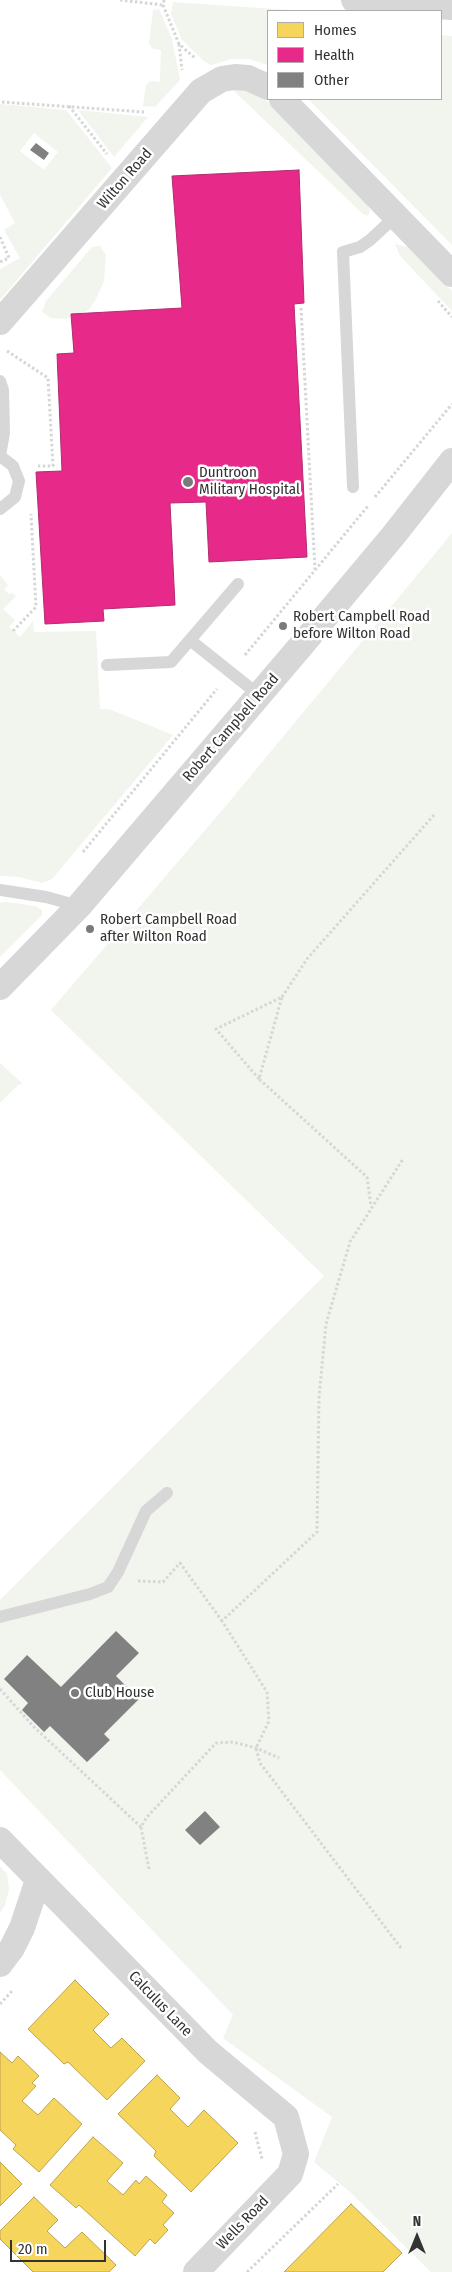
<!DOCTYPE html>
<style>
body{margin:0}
#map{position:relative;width:452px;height:2272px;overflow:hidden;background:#fff;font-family:"Fira Sans Condensed",sans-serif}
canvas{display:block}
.legend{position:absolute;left:267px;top:10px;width:175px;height:90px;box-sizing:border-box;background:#fff;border:1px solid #adadad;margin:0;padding:6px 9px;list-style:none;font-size:15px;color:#333}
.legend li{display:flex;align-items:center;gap:10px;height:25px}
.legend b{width:25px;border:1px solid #adadad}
.north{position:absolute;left:392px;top:2212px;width:50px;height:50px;-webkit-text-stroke:4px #fff;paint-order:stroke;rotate:0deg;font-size:14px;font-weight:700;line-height:20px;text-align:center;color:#333}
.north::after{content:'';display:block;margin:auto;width:18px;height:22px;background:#333;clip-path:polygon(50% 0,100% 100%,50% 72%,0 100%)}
.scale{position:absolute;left:10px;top:2240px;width:96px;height:22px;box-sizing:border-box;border:2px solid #333;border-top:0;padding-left:6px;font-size:15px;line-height:18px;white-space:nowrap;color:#333;-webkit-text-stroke:4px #fff;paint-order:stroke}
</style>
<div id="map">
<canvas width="452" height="2272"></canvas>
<ul class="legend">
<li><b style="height:14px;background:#f6d55c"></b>Homes</li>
<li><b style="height:14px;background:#e7298a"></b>Health</li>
<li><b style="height:14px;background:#818181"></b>Other</li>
</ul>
<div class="north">N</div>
<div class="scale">20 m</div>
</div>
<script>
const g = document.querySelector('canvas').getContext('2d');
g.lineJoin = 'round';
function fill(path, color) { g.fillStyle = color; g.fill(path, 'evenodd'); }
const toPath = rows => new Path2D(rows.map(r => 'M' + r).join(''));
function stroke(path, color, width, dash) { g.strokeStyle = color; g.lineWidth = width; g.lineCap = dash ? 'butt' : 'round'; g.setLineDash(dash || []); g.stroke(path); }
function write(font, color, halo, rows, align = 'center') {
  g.font = font + ' "Fira Sans Condensed",sans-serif'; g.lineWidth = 5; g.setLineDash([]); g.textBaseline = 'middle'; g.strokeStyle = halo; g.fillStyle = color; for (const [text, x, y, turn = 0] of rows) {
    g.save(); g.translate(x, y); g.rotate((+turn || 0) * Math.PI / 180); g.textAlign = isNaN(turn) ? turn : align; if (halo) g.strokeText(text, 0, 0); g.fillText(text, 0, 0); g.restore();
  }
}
const green = toPath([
 [173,2,304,11,268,11,268,65,248,59,232,59,211,65,204,61,182,40,171,14],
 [159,9,172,39,180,80,155,107,143,106,146,85,150,81,160,82,161,50,153,49,149,44,153,10],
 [441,35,452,36,452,245,308,99,441,99],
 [235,89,251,91,262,96,353,187,368,206,370,211,368,216,363,214,234,91],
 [0,104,66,110,112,168,0,300,0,269,20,258,4,230,15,223,0,195],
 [34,133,58,152,44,170,20,151],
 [78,110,148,117,114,157],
 [395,244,408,247,452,291,452,311,400,256],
 [100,246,106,255,104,281,96,299,89,310,66,319,51,318,42,312,46,301,92,247],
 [452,533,452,2272,431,2272,351,2193,314,2162,332,2117,223,2038,233,2015,0,1770,0,1600,324,1276,51,1010,224,808],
 [0,575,8,585,4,589,9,594,12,593,16,596,3,609,15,620,9,627,20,637,33,621,34,632,96,631,100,709,109,709,173,735,52,879,42,883,19,877,0,876],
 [6,902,35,906,42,910,42,915,0,957,0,903],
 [0,1063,23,1084,18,1085,0,1103],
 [0,1866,7,1874,9,1889,5,1905,0,1913]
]);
const homes = toPath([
 [75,1980,109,2014,93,2030,111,2048,122,2038,145,2061,107,2100,68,2062,64,2064,28,2029,75,1980],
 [0,2052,12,2063,18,2056,39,2076,32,2083,36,2086,22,2101,38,2115,54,2098,82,2124,39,2172,13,2149,16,2145,0,2130,0,2052],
 [157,2075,180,2098,170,2109,188,2127,204,2110,238,2143,191,2192,154,2156,156,2151,118,2114,157,2075],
 [93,2137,123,2163,107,2181,123,2195,136,2180,139,2184,146,2176,167,2195,162,2202,174,2213,163,2225,168,2230,155,2244,150,2239,135,2256,79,2205,76,2208,50,2185,93,2137],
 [0,2162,22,2184,0,2206,0,2162],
 [34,2197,58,2220,47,2231,65,2248,82,2232,116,2265,109,2272,33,2272,0,2239,0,2231,34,2197],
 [351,2204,402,2253,383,2272,284,2272,351,2204]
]);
const health = toPath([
 [299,170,304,303,294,304,307,557,209,562,206,502,170,503,175,605,103,609,104,621,45,624,36,472,62,471,57,354,74,353,71,314,182,308,172,176,299,170]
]);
const building = toPath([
 [36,143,49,153,44,160,30,150],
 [116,1631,139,1653,116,1676,139,1699,104,1734,110,1740,87,1762,50,1726,44,1732,22,1710,28,1703,4,1679,27,1655,61,1687],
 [205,1811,220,1827,200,1845,185,1830]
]);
const path = toPath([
 [120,0,163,5],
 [164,0,163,5,179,44,196,59],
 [179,44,182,70],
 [2,102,144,112],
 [69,106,107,154],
 [0,237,9,258,0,262],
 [438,301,452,317],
 [301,308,315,570],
 [7,351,48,378,53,466,38,466],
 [375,497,452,404],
 [13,631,36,607,31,514],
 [245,655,368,506],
 [83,852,217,689],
 [282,997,307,959,434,815],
 [259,1079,216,1029,282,997,259,1079,367,1177,371,1206],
 [138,1581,163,1582,180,1563,222,1621],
 [0,1689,34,1727,141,1827],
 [149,1869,141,1827,147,1817,216,1743,233,1742,256,1748,279,1758],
 [401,1948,260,1763,256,1748,269,1721,267,1692,222,1621,317,1532,319,1397,326,1324,350,1242,403,1159],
 [0,2004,12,1991],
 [255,2132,262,2159],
 [247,2272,338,2184]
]);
const lane = toPath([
 [0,381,3,390,4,433,0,456],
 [0,456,13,466,19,481,15,497,0,509],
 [353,487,343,252,360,247,370,240,396,216],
 [190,640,259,695],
 [107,665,171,662,238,584],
 [0,890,46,897,79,906],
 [0,1617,90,1594,108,1587,118,1572,146,1511,167,1493]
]);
const street = toPath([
 [354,0,452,7],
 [282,99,452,274],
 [0,322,201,91,222,79,235,77,248,78,268,87],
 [0,987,79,906,300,647,393,536,452,461],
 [0,1840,208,2052,286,2117,296,2154,290,2174,196,2272],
 [0,1964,12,1948,22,1928,38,1880]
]);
const markers = [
 [188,482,6,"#7a7a7a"],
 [283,626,5,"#7a7a7a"],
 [90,929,5,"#7a7a7a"],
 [75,1693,5,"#7a7a7a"]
];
const streetNames = [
 ["Wilton Road",125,179,-49],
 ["Robert Campbell Road",231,728,-49],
 ["Calculus Lane",160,2004,46],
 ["Wells Road",243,2223,-46]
];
const poiNames = [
 ["Duntroon",199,473],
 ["Military Hospital",199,490],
 ["Robert Campbell Road",293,617],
 ["before Wilton Road",293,634],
 ["Robert Campbell Road",100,920],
 ["after Wilton Road",100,937],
 ["Club House",85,1693]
];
fill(green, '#f1f5ed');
fill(homes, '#f6d55c');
stroke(homes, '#bca450', 1);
fill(health, '#e7298a');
stroke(health, '#b12c70', 1);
fill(building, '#818181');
stroke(path, '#d6d6d6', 3, [2.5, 2.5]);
stroke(lane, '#d7d7d7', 12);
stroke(street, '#d7d7d7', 26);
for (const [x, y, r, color] of markers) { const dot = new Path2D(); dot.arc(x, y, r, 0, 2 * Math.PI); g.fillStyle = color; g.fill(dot); stroke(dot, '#fff', 2); }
write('15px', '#333', '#fff', streetNames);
write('15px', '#333', '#fff', poiNames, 'left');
</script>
